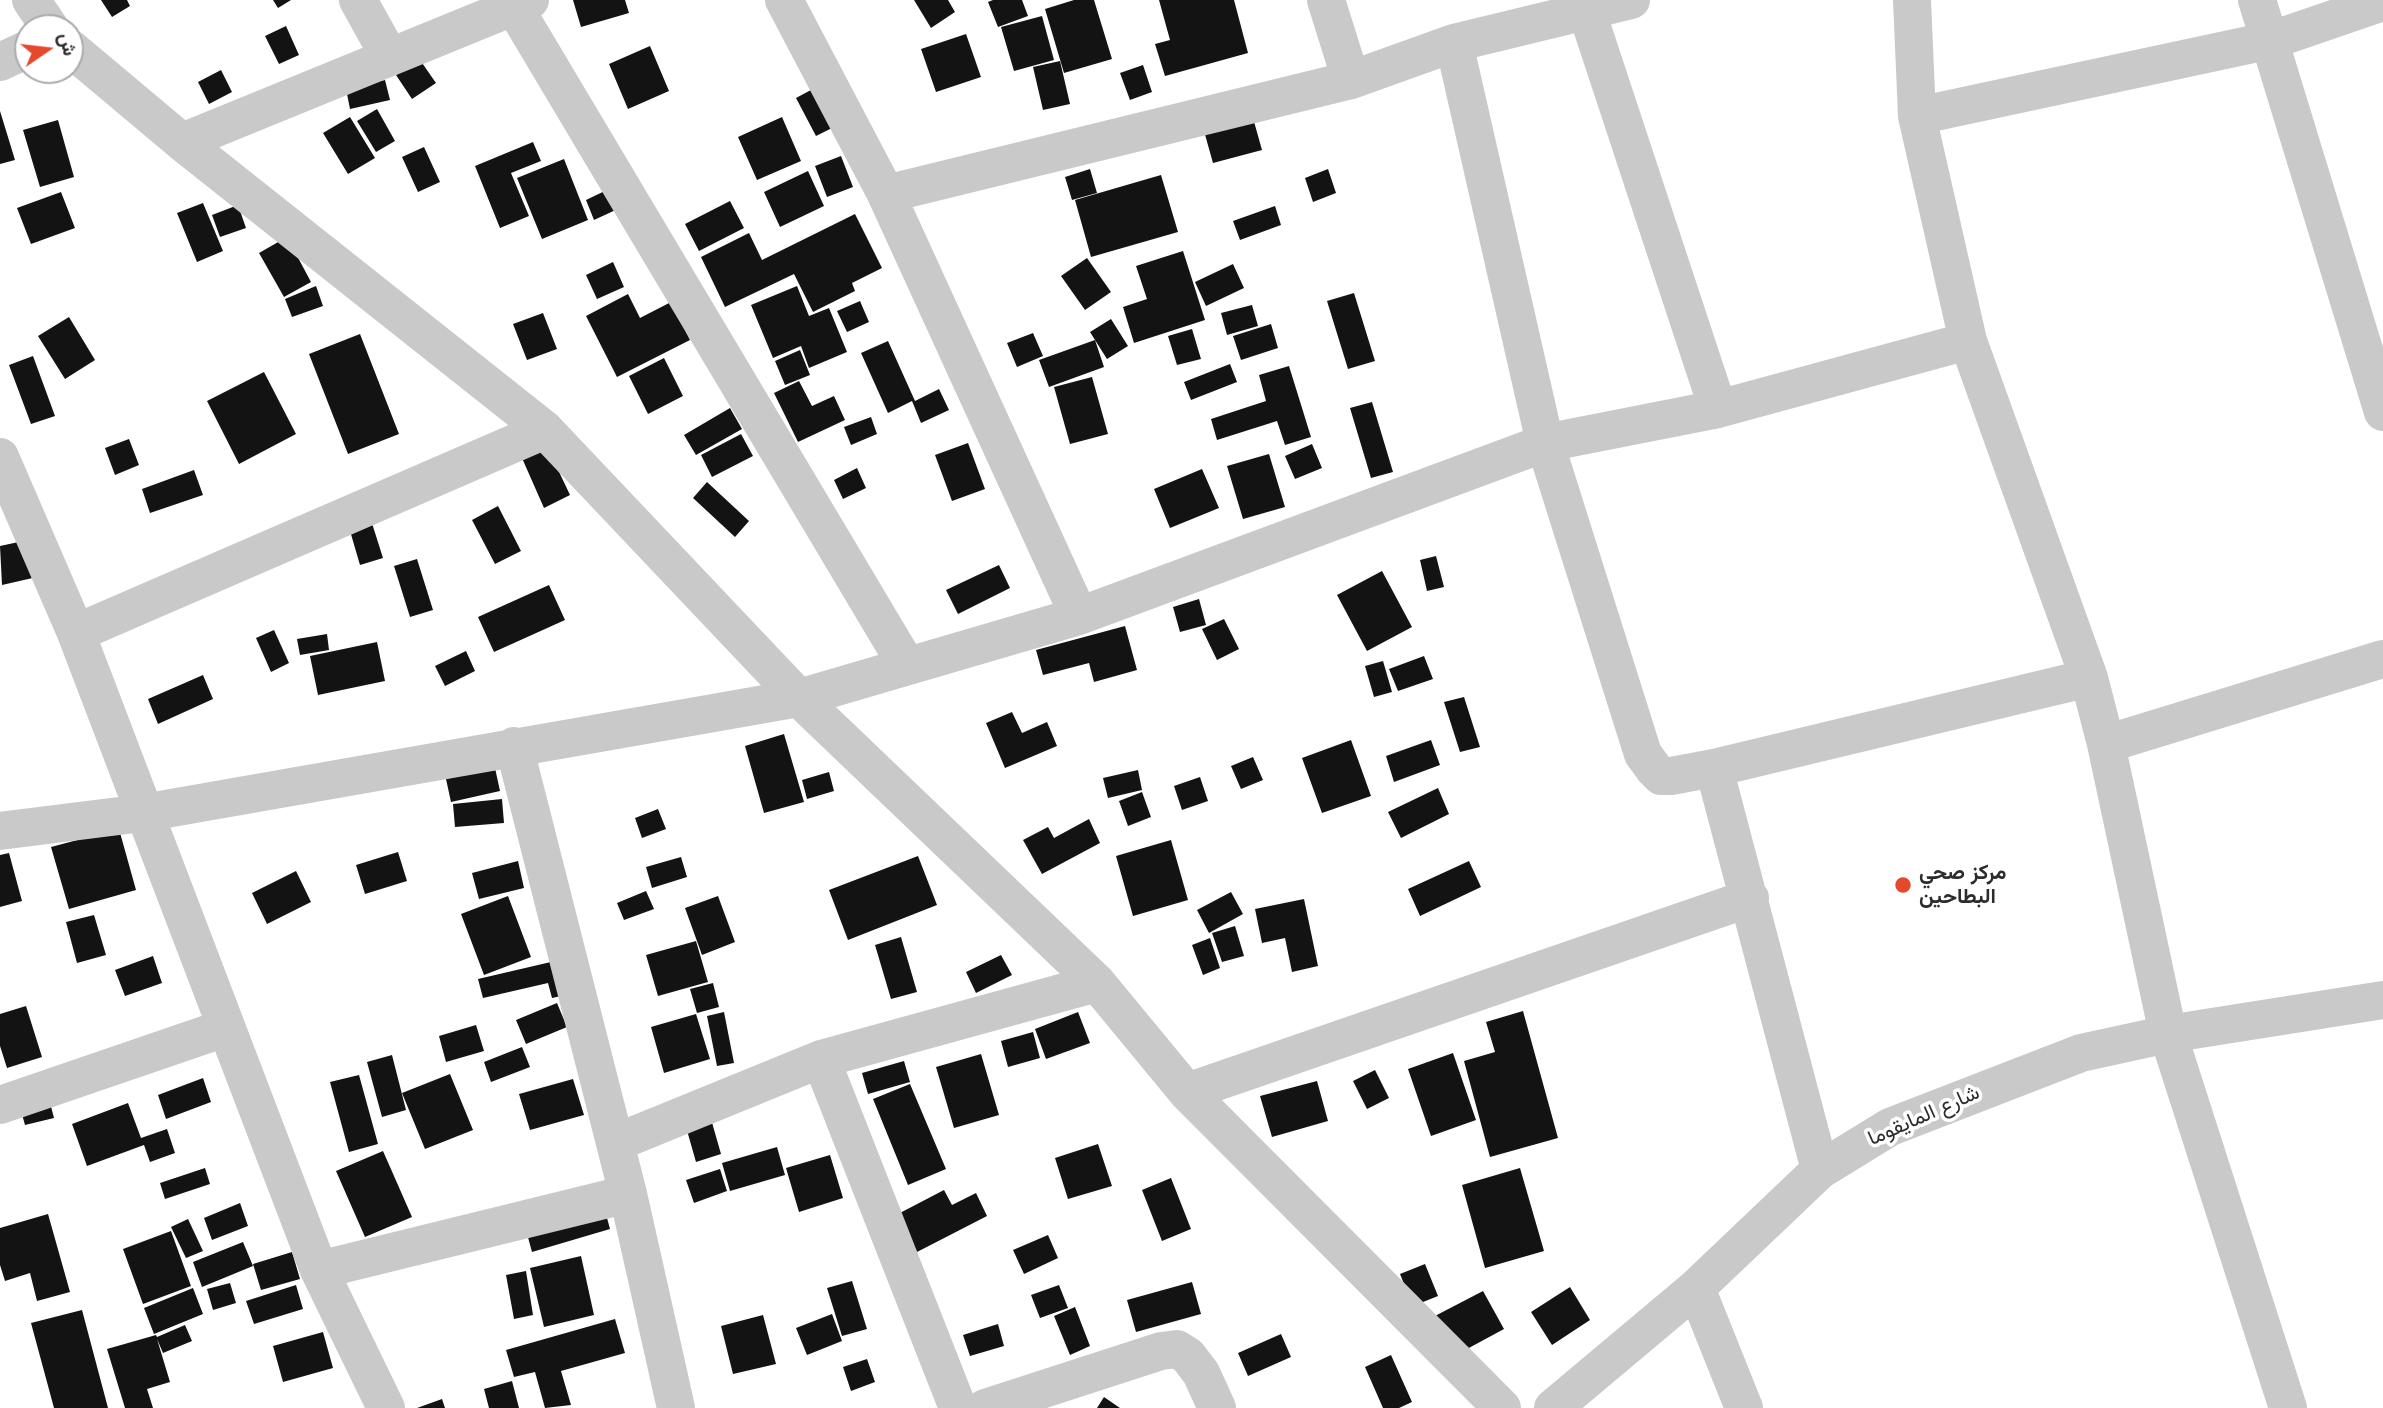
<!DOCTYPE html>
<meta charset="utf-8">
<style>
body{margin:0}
#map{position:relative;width:2383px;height:1408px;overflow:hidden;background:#fff;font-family:Arial,Vazirmatn,sans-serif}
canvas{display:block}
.north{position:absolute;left:14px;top:14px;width:70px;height:70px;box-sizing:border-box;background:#fff;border:2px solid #ababab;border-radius:50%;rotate:76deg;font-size:19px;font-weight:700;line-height:28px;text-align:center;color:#2c2c2c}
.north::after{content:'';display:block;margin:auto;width:24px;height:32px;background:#e4482d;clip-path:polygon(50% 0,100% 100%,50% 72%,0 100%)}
</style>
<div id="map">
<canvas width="2383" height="1408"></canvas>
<div class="north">ش</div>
</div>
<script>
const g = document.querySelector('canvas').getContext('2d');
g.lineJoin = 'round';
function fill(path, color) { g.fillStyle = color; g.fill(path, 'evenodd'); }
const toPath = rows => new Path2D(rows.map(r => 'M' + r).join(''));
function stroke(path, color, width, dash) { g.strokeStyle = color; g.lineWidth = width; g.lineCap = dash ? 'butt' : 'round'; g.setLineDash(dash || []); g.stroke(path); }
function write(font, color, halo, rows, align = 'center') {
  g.font = font + ' Arial,Vazirmatn,sans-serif'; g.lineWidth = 7; g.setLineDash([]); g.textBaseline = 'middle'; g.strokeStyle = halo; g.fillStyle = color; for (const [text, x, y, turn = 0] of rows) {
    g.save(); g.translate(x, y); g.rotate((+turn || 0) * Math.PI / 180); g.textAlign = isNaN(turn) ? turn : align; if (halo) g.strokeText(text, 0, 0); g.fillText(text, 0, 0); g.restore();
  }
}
const building = toPath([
 [101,0,127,0,130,6,112,17],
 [273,0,291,0,278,8],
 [573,0,625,0,629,13,581,27],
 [914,0,948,0,955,12,931,28],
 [993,0,1022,0,1028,16,998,27,988,2],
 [1074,0,1094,0,1112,59,1064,73,1045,9],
 [1159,0,1234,0,1248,53,1165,76,1155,44,1170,40],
 [1042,16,1054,60,1014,71,1001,27],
 [286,26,299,55,279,64,265,36],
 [966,34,981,77,936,92,921,49],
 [650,46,669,91,628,109,609,64],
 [420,60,436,83,412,99,396,75],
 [1060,61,1070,104,1043,110,1033,67],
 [1143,65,1152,92,1130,100,1120,73],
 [221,70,232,92,209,104,198,82],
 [385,80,390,100,350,109,346,89],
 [824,83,844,122,816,136,796,98],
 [377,109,395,141,376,152,357,121],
 [0,111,15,160,0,164],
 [350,117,375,158,348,174,323,133],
 [782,117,801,161,757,180,738,137],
 [1253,118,1262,150,1213,163,1204,131],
 [58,120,74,177,40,187,23,130],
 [533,142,541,161,511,173,529,216,500,228,475,166],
 [424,147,440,182,418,192,402,157],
 [841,156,853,187,827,197,815,166],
 [564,159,588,220,542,239,517,178],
 [1090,169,1097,193,1072,200,1065,177],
 [1328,169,1336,193,1313,202,1305,178],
 [808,171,824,206,780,227,764,192],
 [1161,175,1178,232,1091,257,1075,200],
 [611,188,620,208,594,220,586,200],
 [61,192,75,228,31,244,17,208],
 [730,201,744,228,699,251,685,224],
 [203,203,223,251,197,262,177,213],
 [238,205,246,228,220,237,212,215],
 [1275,206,1281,225,1240,240,1233,221],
 [855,214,882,268,852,283,855,291,813,312,794,274,725,307,701,257,749,233,762,260],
 [287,237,311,282,284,297,259,253],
 [1183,251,1205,320,1134,343,1123,307,1147,299,1136,266],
 [1087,258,1111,292,1085,310,1061,276],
 [613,262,624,287,597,299,586,275],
 [1233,264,1244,288,1206,306,1195,282],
 [316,286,323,306,292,317,285,299],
 [797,286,809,316,829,308,847,352,809,368,801,346,773,358,751,305],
 [1354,293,1375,361,1348,369,1327,301],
 [628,294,640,318,671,302,690,340,617,377,586,316],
 [860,301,869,322,847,332,837,311],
 [1252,305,1258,326,1227,335,1221,313],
 [543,313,557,349,527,360,513,324],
 [69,317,95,360,65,379,38,336],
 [1111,319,1128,346,1107,359,1090,332],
 [1271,324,1278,348,1241,360,1233,336],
 [1192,329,1201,359,1177,365,1168,336],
 [1033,333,1043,356,1017,367,1007,343],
 [360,334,399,434,348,454,309,354],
 [1095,340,1104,367,1049,387,1039,360],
 [888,341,915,401,939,389,949,410,921,423,912,401,888,413,861,353],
 [800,350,810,375,785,385,775,361],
 [33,356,55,416,31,424,9,365],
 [664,358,683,396,648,414,629,376],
 [1230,364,1237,382,1191,400,1184,382],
 [1289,366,1311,437,1285,445,1277,421,1217,440,1211,419,1266,401,1259,375],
 [264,372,296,434,239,464,207,401],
 [1092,377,1108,434,1070,444,1054,387],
 [799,381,812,406,834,396,845,420,798,442,774,393],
 [1372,402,1393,472,1371,478,1350,408],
 [730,408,742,429,696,455,684,435],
 [871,417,877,434,851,445,844,427],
 [741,434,753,456,712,477,701,455],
 [543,438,570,495,544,508,518,449],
 [129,439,139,465,115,475,105,448],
 [968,443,985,489,952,501,935,455],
 [1312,444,1322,468,1295,479,1285,456],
 [1269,454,1285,507,1243,519,1227,466],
 [857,468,866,488,843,499,834,480],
 [1202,469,1219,508,1170,528,1154,489],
 [194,470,203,495,150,513,142,489],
 [707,482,749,521,735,537,693,498],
 [498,506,521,551,495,564,472,520],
 [370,517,383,558,360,565,348,524],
 [28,540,37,577,2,585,0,546],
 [1436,556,1444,587,1427,591,1420,560],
 [417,559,433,610,410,617,394,566],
 [999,565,1010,588,958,614,946,590],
 [1382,571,1412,627,1367,651,1337,595],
 [549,585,565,620,494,652,478,617],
 [1199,599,1206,625,1180,632,1173,607],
 [1224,619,1239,649,1217,660,1202,629],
 [1125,626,1137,670,1094,682,1089,663,1043,675,1036,650],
 [274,630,289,663,271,672,256,638],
 [327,634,329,650,300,655,297,639],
 [377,642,385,681,318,695,310,656],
 [466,651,475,671,445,686,435,666],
 [1424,656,1433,679,1398,691,1389,669],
 [1383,661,1392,692,1374,697,1365,666],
 [203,675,213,699,158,724,148,699],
 [1464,697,1480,747,1460,752,1444,702],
 [1012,712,1022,733,1047,722,1057,746,1005,768,986,723],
 [784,734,804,802,764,813,745,746],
 [1351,740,1371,796,1322,813,1302,758],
 [1431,740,1440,765,1394,782,1386,756],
 [1253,757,1263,780,1241,789,1231,766],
 [495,768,500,791,451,802,446,779],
 [1138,770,1142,790,1108,798,1103,778],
 [829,772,834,791,807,799,802,780],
 [1200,777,1208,801,1182,810,1174,786],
 [1438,788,1449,814,1401,838,1388,812],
 [1142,792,1151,817,1128,826,1119,801],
 [502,799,504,823,455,827,453,804],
 [658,809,666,829,642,838,635,818],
 [1089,819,1100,843,1042,874,1023,840,1048,827,1054,838],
 [119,829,136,890,69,909,51,847],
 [1171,840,1188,900,1133,916,1116,856],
 [398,852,407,881,365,894,356,865],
 [9,853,22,901,0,907,0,855],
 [918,856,937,905,848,940,829,890],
 [681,857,687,877,652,888,646,867],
 [518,861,524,888,479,899,472,873],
 [1469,861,1481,887,1420,916,1408,889],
 [296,871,311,902,267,924,252,893],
 [646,891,654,909,624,920,617,903],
 [1231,892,1243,914,1209,933,1197,910],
 [508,896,531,957,484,975,461,914],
 [718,896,735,942,702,955,685,908],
 [1304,899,1318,966,1292,972,1285,938,1262,943,1255,909],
 [94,915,106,955,77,963,66,922],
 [1235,926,1244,956,1222,962,1212,933],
 [901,937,917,992,891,999,875,945],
 [1210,938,1220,968,1203,975,1192,945],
 [696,941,708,982,658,996,646,955],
 [1001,955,1012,975,976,993,966,972],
 [153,956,162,983,125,996,115,970],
 [568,958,575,993,552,998,548,983,483,998,478,979],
 [713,983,719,1007,697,1013,690,989],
 [557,1003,567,1027,526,1044,516,1020],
 [26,1006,42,1057,7,1068,0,1046,0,1014],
 [1523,1011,1558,1138,1490,1157,1464,1061,1495,1052,1486,1022],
 [724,1012,734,1063,717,1066,707,1016],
 [1078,1012,1090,1043,1046,1059,1035,1029],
 [696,1014,710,1059,664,1073,651,1027],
 [476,1025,484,1051,446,1062,439,1036],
 [1033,1032,1040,1058,1008,1067,1001,1041],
 [522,1047,530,1067,491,1082,484,1062],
 [1453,1053,1476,1120,1431,1136,1408,1069],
 [981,1054,999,1115,954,1128,936,1067],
 [392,1055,406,1110,382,1117,367,1062],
 [904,1061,910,1082,868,1094,862,1073],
 [1375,1070,1389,1098,1367,1109,1353,1081],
 [450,1074,473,1130,425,1149,402,1093],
 [359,1075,378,1144,349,1152,330,1082],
 [203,1078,211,1102,166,1119,158,1095],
 [573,1079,584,1115,530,1130,519,1094],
 [1317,1081,1328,1121,1272,1137,1260,1096],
 [910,1084,946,1169,908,1185,873,1099],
 [47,1091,54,1118,25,1125,18,1100],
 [128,1103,141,1138,167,1129,175,1153,150,1162,144,1145,87,1166,72,1124],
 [711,1119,721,1154,696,1162,686,1127],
 [1098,1144,1112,1186,1068,1199,1055,1158],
 [777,1147,785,1175,730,1191,722,1163],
 [383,1151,412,1217,365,1237,336,1171],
 [830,1155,843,1198,799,1212,786,1168],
 [205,1168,210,1184,165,1199,160,1183],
 [1520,1168,1544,1251,1485,1268,1462,1185],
 [720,1169,727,1191,694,1203,686,1180],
 [1171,1178,1191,1229,1162,1241,1142,1190],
 [944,1190,952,1205,976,1193,987,1216,917,1252,898,1214],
 [240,1203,248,1226,212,1240,204,1218],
 [604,1207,610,1229,532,1252,526,1230],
 [48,1214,70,1292,37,1301,30,1273,5,1281,0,1265,0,1228],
 [188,1219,203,1251,186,1258,171,1227],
 [171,1231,191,1286,143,1304,123,1249],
 [1048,1235,1058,1258,1024,1274,1013,1250],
 [243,1242,253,1266,202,1287,193,1262],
 [292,1252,300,1279,261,1290,253,1264],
 [581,1256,594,1315,544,1327,530,1268],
 [1425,1264,1438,1296,1413,1306,1400,1274],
 [526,1271,533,1315,514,1319,506,1275],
 [852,1281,867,1329,842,1336,827,1288],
 [1192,1282,1201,1314,1136,1332,1127,1300],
 [230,1283,236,1303,213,1310,207,1289],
 [296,1285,303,1309,254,1324,246,1301],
 [1059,1285,1068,1308,1040,1318,1031,1295],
 [1570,1287,1590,1320,1552,1345,1531,1312],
 [193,1288,203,1314,154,1334,144,1308],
 [1483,1291,1504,1329,1454,1356,1433,1317],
 [1075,1307,1090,1346,1070,1355,1054,1316],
 [82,1310,108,1408,54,1408,31,1323],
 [832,1314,842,1341,807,1355,796,1328],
 [763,1315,776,1364,733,1374,721,1326],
 [615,1319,625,1353,561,1371,571,1405,545,1408,535,1372,514,1377,506,1350],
 [998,1324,1004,1346,970,1356,963,1335],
 [185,1325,192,1341,163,1353,157,1339,170,1382,147,1389,153,1408,125,1408,107,1349,156,1335,157,1337],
 [323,1332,333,1368,283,1382,273,1346],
 [1281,1334,1291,1357,1248,1376,1238,1353],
 [1391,1355,1412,1402,1399,1408,1383,1408,1365,1367],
 [867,1359,875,1382,851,1391,843,1367],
 [512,1381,519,1408,489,1408,484,1389],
 [1104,1397,1120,1408,1097,1408],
 [442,1399,445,1408,417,1408]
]);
const minor = toPath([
 [31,0,50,28],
 [358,0,389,56],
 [510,0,907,666],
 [784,0,886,194,1079,616],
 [1326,0,1351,80],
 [1583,0,1718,409],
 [1912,0,1917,116,1968,341,2089,678,2106,744,2168,1034,2288,1408],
 [2257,0,2383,412],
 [1454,43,1545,443,1643,754,1654,769,1661,776,1671,776,1714,768,2089,678],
 [70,48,182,142,545,430,799,698,1097,983,1187,1092,1502,1408],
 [0,62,28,49],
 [1917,116,2272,40,2383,2],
 [182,142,530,0],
 [886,194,1351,80,1454,43,1631,0],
 [0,457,76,633,319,1270,386,1408],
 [76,633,545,430],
 [2106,744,2383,659],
 [514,746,628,1194,676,1408],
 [1714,768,1820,1170],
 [0,831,143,813,799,698,1079,616,1545,443,1718,409,1968,341],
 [821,1059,958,1408],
 [1187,1092,1750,898],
 [0,1105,225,1028],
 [615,1143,821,1059,1097,983],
 [319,1270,628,1194],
 [1696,1288,1744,1408],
 [985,1408,1161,1351,1177,1349,1188,1356,1201,1373,1217,1408],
 [1553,1408,1696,1288,1820,1170,1890,1127,2081,1053,2168,1034,2383,1000]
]);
const markers = [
 [1903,885,9,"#e4482d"]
];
const poiNames = [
 ["مركز صحي",1919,873],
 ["البطاحين",1919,897]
];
const streetNames = [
 ["شارع المايقوما",1924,1116,-24]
];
fill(building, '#131313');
stroke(minor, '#c9c9c9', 38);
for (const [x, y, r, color] of markers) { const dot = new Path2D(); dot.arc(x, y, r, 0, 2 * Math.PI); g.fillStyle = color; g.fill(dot); stroke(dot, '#fff', 2.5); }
write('bold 21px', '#2c2c2c', '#fff', poiNames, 'left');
write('21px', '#2c2c2c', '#fff', streetNames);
</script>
